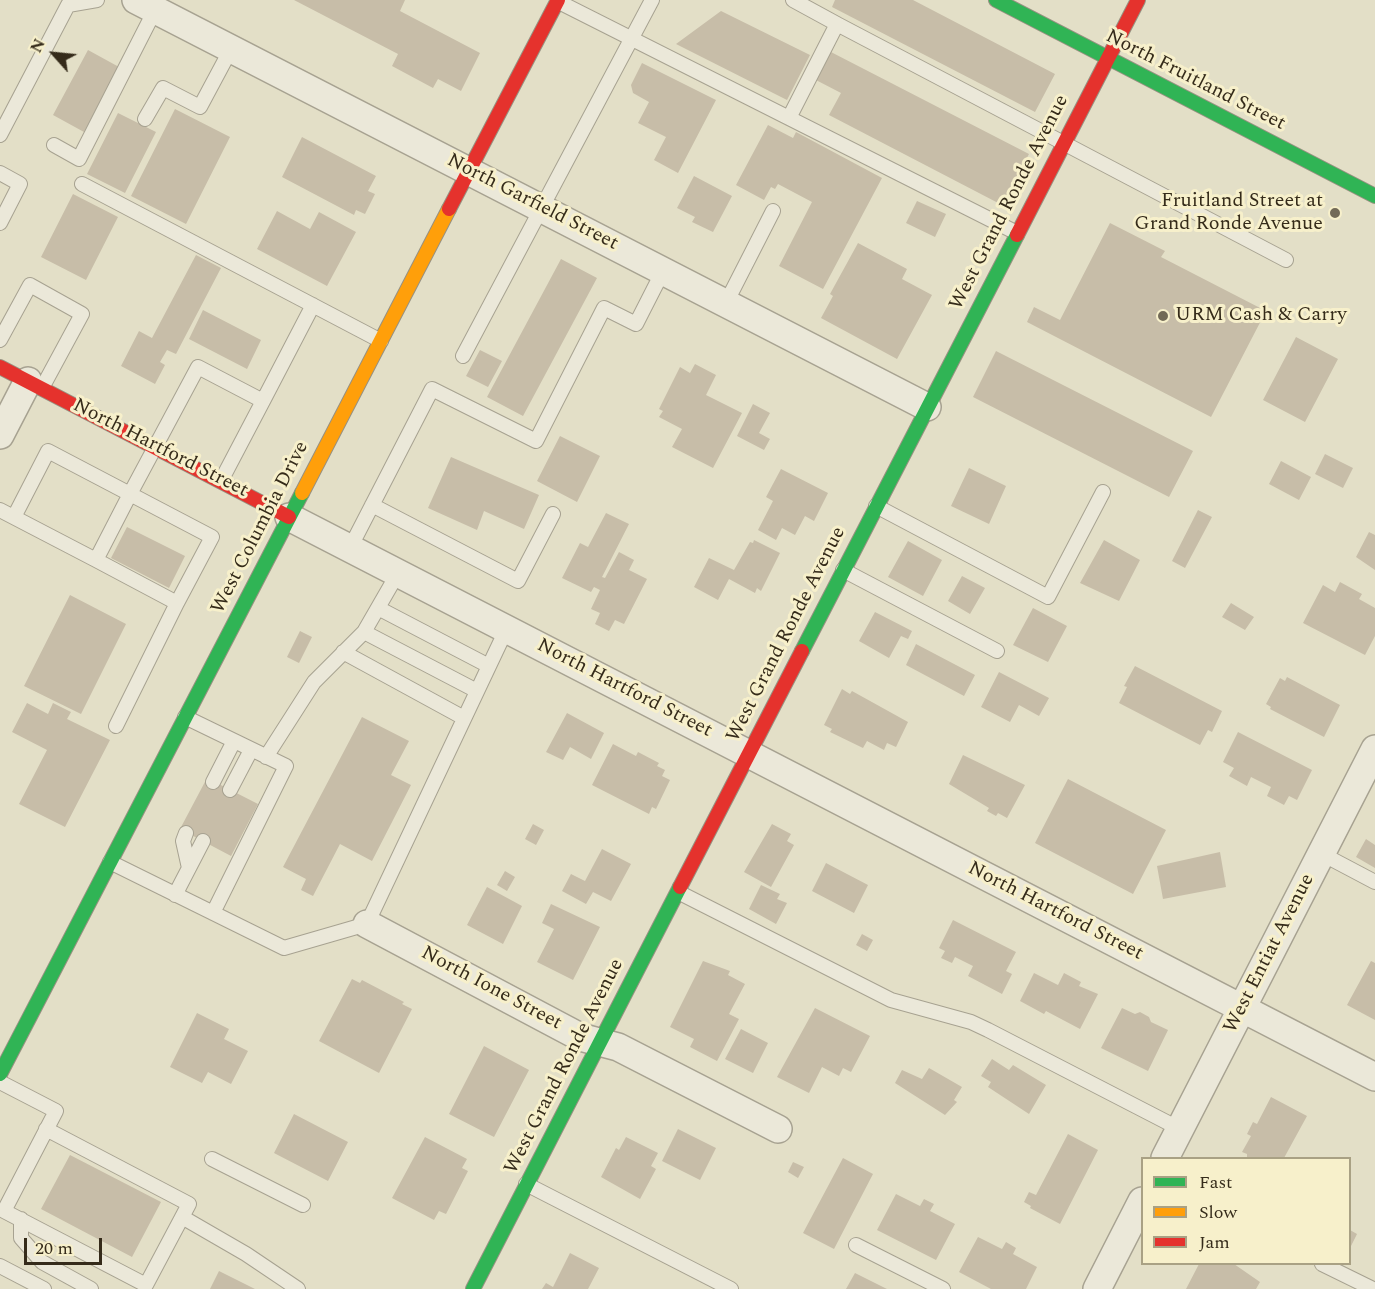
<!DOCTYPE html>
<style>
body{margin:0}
#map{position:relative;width:1375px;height:1289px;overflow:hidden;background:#e3dfc7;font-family:Spectral,serif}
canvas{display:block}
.legend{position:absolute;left:1141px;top:1157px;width:210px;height:108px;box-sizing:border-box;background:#f7f0cb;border:2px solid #a9a184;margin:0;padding:8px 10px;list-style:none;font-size:18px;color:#352b1a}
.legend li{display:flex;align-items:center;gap:12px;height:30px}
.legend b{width:30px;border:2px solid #a9a184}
.north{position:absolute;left:24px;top:24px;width:60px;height:60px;-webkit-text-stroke:4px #f7f0cb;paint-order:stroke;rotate:297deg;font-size:16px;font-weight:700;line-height:24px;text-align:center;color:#352b1a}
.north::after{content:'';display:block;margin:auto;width:21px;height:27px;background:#352b1a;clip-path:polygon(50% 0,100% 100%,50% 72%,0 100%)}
.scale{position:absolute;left:24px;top:1238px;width:78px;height:27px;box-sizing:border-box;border:3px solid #352b1a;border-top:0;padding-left:8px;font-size:18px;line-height:21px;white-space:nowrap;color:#352b1a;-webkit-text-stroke:4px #f7f0cb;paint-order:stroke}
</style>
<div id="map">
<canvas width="1375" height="1289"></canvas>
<ul class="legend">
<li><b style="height:8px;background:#30b455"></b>Fast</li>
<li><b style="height:8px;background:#ff9f0a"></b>Slow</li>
<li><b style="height:8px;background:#e5322d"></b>Jam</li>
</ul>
<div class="north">N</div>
<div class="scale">20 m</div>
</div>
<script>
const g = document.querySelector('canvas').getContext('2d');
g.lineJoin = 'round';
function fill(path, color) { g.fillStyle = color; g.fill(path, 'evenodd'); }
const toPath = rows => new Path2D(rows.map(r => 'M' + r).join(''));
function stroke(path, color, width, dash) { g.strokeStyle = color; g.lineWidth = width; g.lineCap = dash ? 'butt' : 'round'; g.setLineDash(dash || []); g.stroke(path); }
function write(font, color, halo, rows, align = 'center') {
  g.font = font + ' Spectral,serif'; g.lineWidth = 6; g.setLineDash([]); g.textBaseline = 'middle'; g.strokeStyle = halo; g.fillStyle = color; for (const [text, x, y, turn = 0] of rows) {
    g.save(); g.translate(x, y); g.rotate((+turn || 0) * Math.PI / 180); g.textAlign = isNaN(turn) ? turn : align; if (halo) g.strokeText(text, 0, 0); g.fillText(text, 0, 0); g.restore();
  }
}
const building = toPath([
 [294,0,405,0,400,11,480,53,461,91,438,79,433,88,392,66,398,54],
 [835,0,913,0,1055,74,1035,112,832,7],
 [721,11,810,55,787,100,676,44],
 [88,50,119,67,84,132,53,115],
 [829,51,1029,154,1002,205,829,115,841,93,814,79],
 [642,63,716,100,678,173,654,160,666,137,638,123,649,102,633,93,631,85],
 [175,109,230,137,186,224,131,196],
 [118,113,156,132,125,193,87,174],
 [768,125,793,138,796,132,882,178,823,289,779,266,812,202,778,184,775,189,771,187,764,200,736,185],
 [302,137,376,176,368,191,375,194,365,214,356,210,354,215,282,177],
 [694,176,732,196,713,232,692,222,695,217,677,208],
 [73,194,118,217,86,280,41,257],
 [917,201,946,214,935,237,906,223],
 [277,211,310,229,319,212,356,232,327,286,257,249],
 [1110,223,1165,251,1161,257,1266,311,1211,417,1027,322,1034,307,1060,320],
 [858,243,907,269,902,279,932,295,897,359,821,318,833,296,830,294],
 [196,255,221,268,176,354,167,350,160,362,165,365,155,384,121,366,139,331,152,338],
 [561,259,597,278,523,416,487,397],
 [203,310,261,340,247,369,189,339],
 [1296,337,1338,359,1305,422,1263,400],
 [480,350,502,361,488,387,466,376],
 [996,351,1193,451,1169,497,973,397],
 [695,364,716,375,706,395,742,413,713,468,672,447,682,429,659,417,663,411,659,409,680,367,690,373],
 [753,404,770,413,759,433,770,439,764,450,737,436],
 [560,436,600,456,577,502,537,481],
 [1325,454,1353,468,1343,488,1315,474],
 [451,457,539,495,524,529,484,511,477,530,428,508],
 [1281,461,1311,477,1299,500,1269,484],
 [969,468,1006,486,989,524,951,506],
 [781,469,828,493,814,521,805,516,795,535,782,528,776,540,758,530,773,501,766,497],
 [1198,510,1212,517,1185,568,1172,561],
 [606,513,629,524,602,577,605,578,619,552,634,560,629,570,647,579,624,624,615,620,609,631,595,624,600,613,591,609,600,590,594,587,591,592,562,578,580,543,588,547],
 [127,527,185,556,169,588,111,558],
 [1369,532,1375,535,1375,570,1356,557],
 [754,540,780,553,761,591,757,588,755,593,729,579,718,600,694,587,709,558,734,570,750,542,753,543],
 [1104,540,1140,560,1119,601,1080,583],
 [908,541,942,560,923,596,888,577],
 [962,576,985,588,970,614,948,601],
 [1340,582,1362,594,1359,599,1375,608,1375,636,1365,655,1303,623,1323,585,1335,592],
 [70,595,126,624,81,714,24,686],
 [1231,603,1254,617,1245,630,1222,617],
 [1033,608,1067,626,1048,662,1013,645],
 [875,612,912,631,908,639,901,636,889,658,859,641],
 [300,631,312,637,299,663,287,657],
 [916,644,975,675,964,696,906,665],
 [1135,666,1222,711,1212,732,1208,730,1200,745,1119,703,1127,687,1124,686],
 [999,672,1049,698,1039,716,1019,705,1010,722,981,707],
 [1287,677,1340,705,1324,737,1270,709,1271,707,1266,704,1280,678,1285,681],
 [842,689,850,694,852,691,908,722,896,747,887,743,884,750,867,741,863,748,830,732,832,729,824,725],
 [27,703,48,714,53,703,71,712,67,719,110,740,65,827,19,804,47,750,12,732],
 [567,713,604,733,591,759,570,747,563,760,546,752],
 [362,717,409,741,391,775,411,785,372,861,340,844,313,896,301,890,306,879,283,867],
 [1238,732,1312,770,1297,800,1289,796,1284,805,1267,796,1271,787,1251,777,1247,786,1229,776,1234,768,1223,762],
 [613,744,636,756,638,752,659,763,657,766,665,770,662,776,670,780,656,809,652,807,649,814,592,785],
 [963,755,1025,785,1007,818,998,813,996,816,987,811,989,808,949,784],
 [207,778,258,804,231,856,180,829],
 [1068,779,1166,830,1133,894,1035,843],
 [533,824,544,830,536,845,525,839],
 [772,824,791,834,787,841,794,845,771,887,744,872],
 [1366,839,1375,845,1375,868,1356,857],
 [602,849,631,864,611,901,593,892,586,904,562,891,571,874,585,881],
 [1220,852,1226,887,1163,899,1157,866],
 [826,863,868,885,854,913,812,891],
 [505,871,515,877,507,891,497,885],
 [761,885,780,894,777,899,787,903,776,924,749,909],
 [487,887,522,906,503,944,467,925],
 [551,904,600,927,573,980,537,962,554,929,542,923],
 [953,920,1016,952,1006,971,1012,974,1002,994,968,976,973,966,955,957,952,963,941,958,945,951,939,948],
 [862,934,873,940,867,951,856,945],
 [703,961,730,971,728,975,745,984,729,1014,739,1019,717,1061,690,1047,694,1039,670,1027],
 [1371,961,1375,963,1375,1020,1347,1005],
 [1034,973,1058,985,1064,973,1081,982,1079,986,1098,994,1080,1029,1046,1011,1044,1014,1020,1001],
 [352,979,360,983,362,980,404,1002,402,1004,412,1009,379,1073,319,1041],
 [815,1008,870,1036,851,1072,843,1068,839,1076,822,1067,809,1093,777,1077],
 [1122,1008,1135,1014,1140,1012,1149,1017,1151,1022,1168,1030,1148,1071,1101,1048],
 [197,1013,229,1029,224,1039,248,1051,231,1084,208,1072,202,1083,170,1067],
 [741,1029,768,1043,753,1073,725,1059],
 [484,1046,529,1070,494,1137,449,1114],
 [992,1059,1009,1070,1013,1065,1046,1085,1029,1114,988,1087,991,1082,981,1076],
 [929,1068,962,1087,954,1100,957,1102,945,1115,895,1083,902,1070,922,1079],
 [1271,1097,1307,1116,1284,1158,1247,1158,1247,1154,1242,1152,1251,1136,1247,1134,1253,1122,1257,1124],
 [294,1114,348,1142,328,1181,274,1153],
 [678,1129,716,1148,700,1180,662,1161],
 [1068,1134,1098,1150,1060,1224,1030,1208,1031,1206,1024,1202,1029,1192,1036,1195],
 [425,1137,467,1159,462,1168,468,1171,446,1214,439,1211,434,1220,392,1198],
 [626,1137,658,1153,651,1166,656,1169,640,1199,601,1177,616,1148,619,1150],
 [70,1155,161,1202,132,1257,41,1209],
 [843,1158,873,1174,834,1249,803,1233],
 [793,1162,804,1167,798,1178,788,1172],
 [896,1194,920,1206,924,1199,934,1204,930,1211,955,1224,936,1260,877,1230],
 [1350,1230,1357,1234,1350,1248],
 [978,1237,1002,1249,1006,1242,1016,1248,1013,1254,1037,1267,1026,1289,991,1289,959,1272],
 [570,1253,599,1268,588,1289,542,1289,546,1283,553,1287],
 [1199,1264,1234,1264,1260,1282,1256,1289,1186,1289],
 [219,1271,255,1289,210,1289],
 [855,1273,887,1289,846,1289]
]);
const lane = toPath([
 [793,0,837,24],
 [557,1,1017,233],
 [789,118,837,24,1286,260],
 [145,119,163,88,200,107,231,49],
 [0,135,68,5,97,0],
 [54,145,79,159,155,10],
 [0,173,20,184,0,223],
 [82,184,381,341],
 [726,303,773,211],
 [0,340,30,285,82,314,42,388],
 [463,356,652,0],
 [221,481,263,401],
 [372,505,518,581,553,514],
 [876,506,1048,597,1103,492],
 [0,510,96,560,177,603,212,537,130,494,96,560],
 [14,517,48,451,130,494,198,367,263,401,313,305],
 [350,548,432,389,536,441,604,308,636,324,663,271],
 [843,570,997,651],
 [378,608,489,666],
 [364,632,477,691],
 [343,652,464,718],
 [185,717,286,766,213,913],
 [116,726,177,603],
 [266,757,314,682,364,632,398,573],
 [213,782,234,741],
 [230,790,251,750],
 [186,833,183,841,189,868],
 [1322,854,1375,882],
 [110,862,284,948,367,924,507,628],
 [678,892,891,1000,971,1022,988,1030,1180,1129],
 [175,895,203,841],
 [0,1082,56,1111,4,1211,146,1285,189,1204,46,1129],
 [212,1159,303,1205],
 [526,1184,731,1289],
 [182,1217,246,1254,298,1289],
 [21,1219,21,1238,42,1262,91,1289],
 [856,1245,943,1289],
 [1322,1264,1373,1289],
 [0,1266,44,1289]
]);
const street = toPath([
 [136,0,927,407],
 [0,435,28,381],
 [289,517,1375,1077],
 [367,924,580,1037,618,1047,778,1129],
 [1165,1158,1375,749],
 [1097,1289,1142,1201]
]);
const fast = toPath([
 [996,0,1375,196],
 [802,651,1017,235],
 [0,1074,302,493],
 [473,1289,680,887]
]);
const slow = toPath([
 [302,493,449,209]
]);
const jam = toPath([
 [449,209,558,0],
 [1017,235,1138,0],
 [0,367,289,517],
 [680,887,802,651]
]);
const markers = [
 [1335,213,6,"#726a57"],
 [1163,316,6,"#726a57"]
];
const streetNames = [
 ["North Fruitland Street",1195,81,27],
 ["North Garfield Street",532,203,27],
 ["West Grand Ronde Avenue",1010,203,-63],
 ["North Hartford Street",160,449,27],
 ["West Columbia Drive",261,528,-63],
 ["West Grand Ronde Avenue",787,635,-63],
 ["North Hartford Street",624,689,27],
 ["North Hartford Street",1055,912,27],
 ["West Entiat Avenue",1270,954,-63],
 ["North Ione Street",491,989,28],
 ["West Grand Ronde Avenue",565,1067,-63]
];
const poiNames = [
 ["Fruitland Street at",1323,202],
 ["Grand Ronde Avenue",1323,225],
 ["URM Cash & Carry",1175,316,"left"]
];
fill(building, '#c7bda8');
stroke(lane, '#a7a291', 16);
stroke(street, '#a7a291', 30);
stroke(fast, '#979181', 16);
stroke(slow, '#979181', 16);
stroke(jam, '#979181', 16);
stroke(lane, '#ebe8d9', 14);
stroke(street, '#ebe8d9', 27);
stroke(fast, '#30b455', 14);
stroke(slow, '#ff9f0a', 14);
stroke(jam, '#e5322d', 14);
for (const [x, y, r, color] of markers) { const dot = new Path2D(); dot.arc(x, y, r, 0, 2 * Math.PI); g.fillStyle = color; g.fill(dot); stroke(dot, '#f7f0cb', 2); }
write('20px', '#352b1a', '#f7f0cb', streetNames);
write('20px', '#352b1a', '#f7f0cb', poiNames, 'right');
</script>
